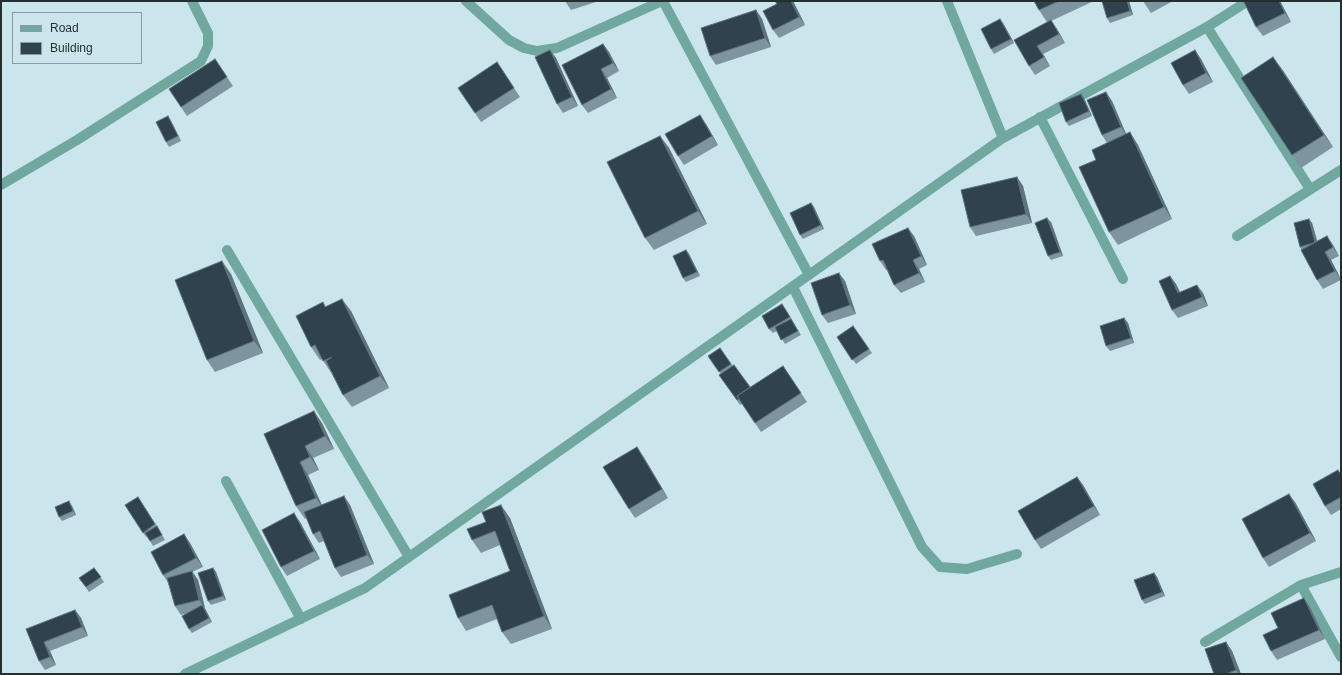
<!DOCTYPE html>
<style>
body{margin:0}
#map{position:relative;width:1342px;height:675px;overflow:hidden;background:#cae6ec;font-family:Arial,sans-serif}
canvas{display:block}
.frame{position:absolute;inset:0;border:2px solid #242f32;pointer-events:none}
.legend{position:absolute;left:12px;top:12px;width:130px;height:52px;box-sizing:border-box;background:#cae6ec;border:1px solid #889da2;margin:0;padding:5px 7px;list-style:none;font-size:12px;color:#242f32}
.legend li{display:flex;align-items:center;gap:8px;height:20px}
.legend b{width:20px;border:1px solid #889da2}
</style>
<div id="map">
<canvas width="1342" height="675"></canvas>
<div class="frame"></div>
<ul class="legend">
<li><b style="height:5px;background:#70a79e"></b>Road</li>
<li><b style="height:11px;background:#31424f"></b>Building</li>
</ul>
</div>
<script>
const g = document.querySelector('canvas').getContext('2d');
g.lineJoin = 'round';
const toPath = rows => new Path2D(rows.map(r => 'M' + r).join(''));
function stroke(path, color, width, dash) { g.strokeStyle = color; g.lineWidth = width; g.lineCap = dash ? 'butt' : 'round'; g.setLineDash(dash || []); g.stroke(path); }
function fill(path, color) { g.fillStyle = color; g.fill(path, 'evenodd'); }
const minor = toPath([
 [466,1,509,40,524,48,537,51,557,48,662,1],
 [663,1,809,275],
 [947,1,1003,138],
 [1207,27,1310,189],
 [1040,117,1123,279],
 [1,185,77,140,201,61,208,46,208,33,192,1],
 [1237,236,1341,170],
 [227,250,409,557],
 [793,287,922,547,940,567,967,569,1017,554],
 [226,481,301,619],
 [1301,585,1341,572],
 [1205,642,1301,585,1341,657],
 [185,674,365,588,1003,138,1207,27,1248,1]
]);
const wall = toPath([
 [565,1,599,1,571,10],
 [775,1,793,1,805,25,779,38,773,30,777,4],
 [1034,1,1094,1,1051,21,1057,29,1065,43,1043,54,1050,66,1035,75,1029,66,1047,22,1039,10],
 [1102,1,1129,1,1133,15,1110,23,1107,18],
 [1143,1,1173,1,1151,13],
 [1280,1,1291,22,1263,36,1256,27],
 [756,10,762,19,771,47,716,65,710,56],
 [1003,23,1014,43,994,54,991,49],
 [603,44,609,52,619,71,607,78,617,98,588,113,582,105],
 [550,50,556,58,578,106,563,113,557,104],
 [1195,50,1201,59,1213,82,1189,94,1183,85],
 [215,59,233,86,187,116,181,107],
 [497,62,520,97,481,122,475,113],
 [1282,69,1333,147,1301,168,1292,155],
 [1081,94,1084,98,1092,116,1069,126,1066,122],
 [1112,101,1126,134,1138,145,1172,219,1118,245,1109,232,1096,160,1107,143,1102,135],
 [171,121,181,141,169,147,166,142],
 [706,124,718,145,684,165,678,156],
 [660,136,669,148,707,224,654,250,645,238],
 [1017,177,1023,186,1032,223,976,236,970,227],
 [811,203,814,207,824,229,803,239,800,235],
 [1309,219,1312,223,1317,241,1327,236,1333,245,1339,256,1331,260,1341,280,1323,289,1317,280,1300,247],
 [1051,222,1063,256,1051,260,1048,256],
 [914,236,927,265,919,269,925,282,901,293,894,285,887,270,886,270,880,261],
 [686,250,689,254,700,276,686,282,683,278],
 [231,274,263,353,215,372,207,360],
 [1170,276,1176,284,1180,292,1203,293,1208,306,1178,318,1172,310],
 [845,281,856,314,828,323,822,315],
 [323,302,326,307,351,311,389,388,352,407,343,395,332,374,322,359,320,360,311,347],
 [785,308,801,335,785,344,777,331,773,333,769,329],
 [1124,318,1128,323,1134,343,1110,351,1106,346],
 [853,326,872,353,856,364,837,337],
 [720,348,733,366,750,387,783,366,807,402,761,432,742,404,740,405,719,375,721,374,708,356],
 [322,423,334,449,313,458,319,470,308,475,322,505,344,496,350,505,374,564,341,577,335,568,324,541,319,543,313,534,307,518,305,519,296,506,264,434],
 [643,456,668,498,635,518,629,509],
 [1341,474,1341,509,1331,515,1325,506],
 [1077,477,1083,485,1100,515,1041,549,1035,540],
 [138,497,160,531,165,540,153,546,147,536,146,537,125,505],
 [1295,502,1316,541,1269,567,1263,558],
 [72,506,76,515,62,521,59,517],
 [510,518,552,629,511,644,502,632,497,619,466,631,458,618,510,571,500,545,481,553,472,540],
 [300,522,320,559,287,576,281,567],
 [184,534,190,543,203,567,192,572,198,580,205,608,205,609,212,622,192,633,189,629,188,613,181,615,175,606,169,584,163,575],
 [94,568,104,582,89,592,79,578],
 [213,568,216,572,226,600,211,605,208,601],
 [1154,573,1157,577,1165,596,1145,604,1142,600],
 [1310,607,1325,639,1277,660,1271,651],
 [75,610,81,618,88,636,50,651,56,665,45,670,39,661,26,629],
 [1226,642,1232,651,1241,674,1214,674]
]);
const shadedWall = toPath([
 [791,1,793,1,805,25,799,17],
 [1127,1,1129,1,1133,15,1130,11],
 [1279,1,1280,1,1291,22,1285,13],
 [756,10,762,19,771,47,765,38],
 [1000,19,1003,23,1014,43,1011,39],
 [1051,20,1057,29,1065,43,1059,34],
 [603,44,609,52,619,71,613,63],
 [1037,46,1043,54,1050,66,1044,57],
 [550,50,556,58,578,106,572,97],
 [1195,50,1201,59,1213,82,1206,73],
 [1273,57,1282,69,1333,147,1324,135],
 [601,69,607,78,617,98,611,89],
 [1106,92,1112,101,1127,136,1121,127],
 [1081,94,1084,98,1092,116,1089,111],
 [700,115,706,124,718,145,712,136],
 [168,116,171,121,181,141,178,136],
 [1130,132,1138,145,1172,219,1164,207],
 [660,136,669,148,707,224,698,211],
 [1017,177,1023,186,1032,223,1026,214],
 [811,203,814,207,824,229,821,225],
 [1047,218,1051,222,1063,256,1060,252],
 [1309,219,1312,223,1319,247,1316,242],
 [908,228,914,236,927,265,921,256],
 [1327,236,1333,245,1339,256,1333,247],
 [686,250,689,254,700,276,697,272],
 [1325,252,1331,260,1341,279,1335,271],
 [913,260,919,269,925,282,919,273],
 [222,261,231,274,263,353,254,341],
 [839,273,845,281,856,314,850,305],
 [1170,276,1176,284,1184,301,1178,293],
 [1197,285,1203,293,1208,306,1202,297],
 [342,299,351,311,389,388,380,376],
 [1124,318,1128,323,1134,343,1131,338],
 [314,411,322,423,334,449,325,436],
 [305,446,313,458,319,470,310,457],
 [637,447,643,456,668,498,662,489],
 [300,462,308,475,324,510,316,498],
 [1077,477,1083,485,1100,515,1094,506],
 [1289,494,1295,502,1316,541,1310,533],
 [344,496,350,505,374,564,367,555],
 [69,501,72,506,76,515,73,511],
 [501,505,510,518,552,629,544,616],
 [294,513,300,522,320,559,314,551],
 [184,534,190,543,203,567,196,558],
 [213,568,216,572,226,600,223,596],
 [192,571,198,580,205,608,199,600],
 [1154,573,1157,577,1165,596,1162,592],
 [1304,598,1310,607,1325,639,1319,630],
 [202,605,206,610,212,622,209,618],
 [75,610,81,618,88,636,82,627],
 [44,642,50,651,56,665,50,657],
 [1226,642,1232,651,1241,674,1239,674,1236,670]
]);
const building = toPath([
 [775,1,791,1,799,17,773,30,763,11,777,4,775,1],
 [1034,1,1059,1,1039,10,1034,1],
 [1102,1,1127,1,1130,11,1107,18,1102,1],
 [1246,1,1279,1,1285,13,1256,27,1244,2,1246,1],
 [756,10,765,38,710,56,701,28,756,10],
 [1000,19,1011,39,991,49,981,29,1000,19],
 [1051,20,1059,34,1037,46,1044,57,1029,66,1014,40,1051,20],
 [603,44,613,63,601,69,611,89,582,105,562,65,603,44],
 [550,50,572,97,557,104,535,57,550,50],
 [1195,50,1206,73,1183,85,1171,63,1195,50],
 [1273,57,1324,135,1292,155,1241,78,1273,57],
 [215,59,227,77,181,107,169,89,215,59],
 [497,62,514,88,475,113,458,88,497,62],
 [1106,92,1121,127,1102,135,1087,100,1106,92],
 [1081,94,1089,111,1066,122,1059,103,1081,94],
 [700,115,712,136,678,156,665,134,700,115],
 [168,116,178,136,166,142,156,122,168,116],
 [1130,132,1164,207,1109,232,1079,167,1096,160,1092,150,1130,132],
 [660,136,698,211,645,238,607,162,660,136],
 [1017,177,1026,214,970,227,961,190,1017,177],
 [811,203,821,225,800,235,790,213,811,203],
 [1047,218,1060,252,1048,256,1035,223,1047,218],
 [1309,219,1315,242,1313,243,1300,247,1294,223,1309,219],
 [908,228,921,256,913,260,919,273,894,285,883,260,880,261,872,244,908,228],
 [1327,236,1333,247,1325,252,1335,271,1317,280,1301,250,1327,236],
 [686,250,697,272,683,278,673,256,686,250],
 [222,261,254,341,207,360,175,280,222,261],
 [839,273,850,305,822,315,811,283,839,273],
 [1170,276,1178,293,1197,285,1202,297,1172,310,1159,281,1170,276],
 [342,299,380,376,343,395,326,361,332,357,323,361,315,345,311,347,296,316,323,302,325,307,342,299],
 [782,304,790,317,769,329,762,316,782,304],
 [1124,318,1131,338,1106,346,1100,326,1124,318],
 [791,319,798,331,781,340,775,327,791,319],
 [853,326,869,349,852,360,837,337,853,326],
 [720,348,731,364,719,372,708,356,720,348],
 [734,365,750,387,737,396,739,399,737,400,719,375,734,365],
 [783,366,801,393,755,423,737,396,783,366],
 [314,411,325,436,305,446,310,457,300,462,316,498,296,506,264,434,314,411],
 [637,447,662,489,629,509,603,467,637,447],
 [1338,470,1341,475,1341,497,1325,506,1313,484,1338,470],
 [1077,477,1094,506,1035,540,1018,511,1077,477],
 [1289,494,1310,533,1263,558,1242,519,1289,494],
 [344,496,367,555,335,568,320,531,313,534,304,512,344,496],
 [138,497,155,524,143,533,125,505,138,497],
 [69,501,73,511,59,517,55,507,69,501],
 [501,505,544,616,502,632,492,605,458,618,449,595,510,571,495,531,472,540,467,529,486,522,482,512,501,505],
 [294,513,314,551,281,567,262,530,294,513],
 [157,526,162,535,150,541,145,533,157,526],
 [184,534,196,558,163,575,151,552,184,534],
 [94,568,101,577,86,587,79,578,94,568],
 [213,568,223,596,208,601,198,573,213,568],
 [192,571,199,600,175,606,167,578,192,571],
 [1154,573,1162,592,1142,600,1134,580,1154,573],
 [1304,598,1319,630,1271,651,1263,635,1278,628,1271,613,1304,598],
 [202,605,209,618,189,629,182,616,202,605],
 [75,610,82,627,44,642,50,657,39,661,26,629,75,610],
 [1226,642,1236,670,1226,674,1214,674,1205,649,1226,642]
]);
stroke(minor, '#70a79e', 10);
fill(wall, '#7e949e');
fill(shadedWall, '#5f737e');
fill(building, '#31424f');
stroke(building, '#5f737e', 1);
</script>
